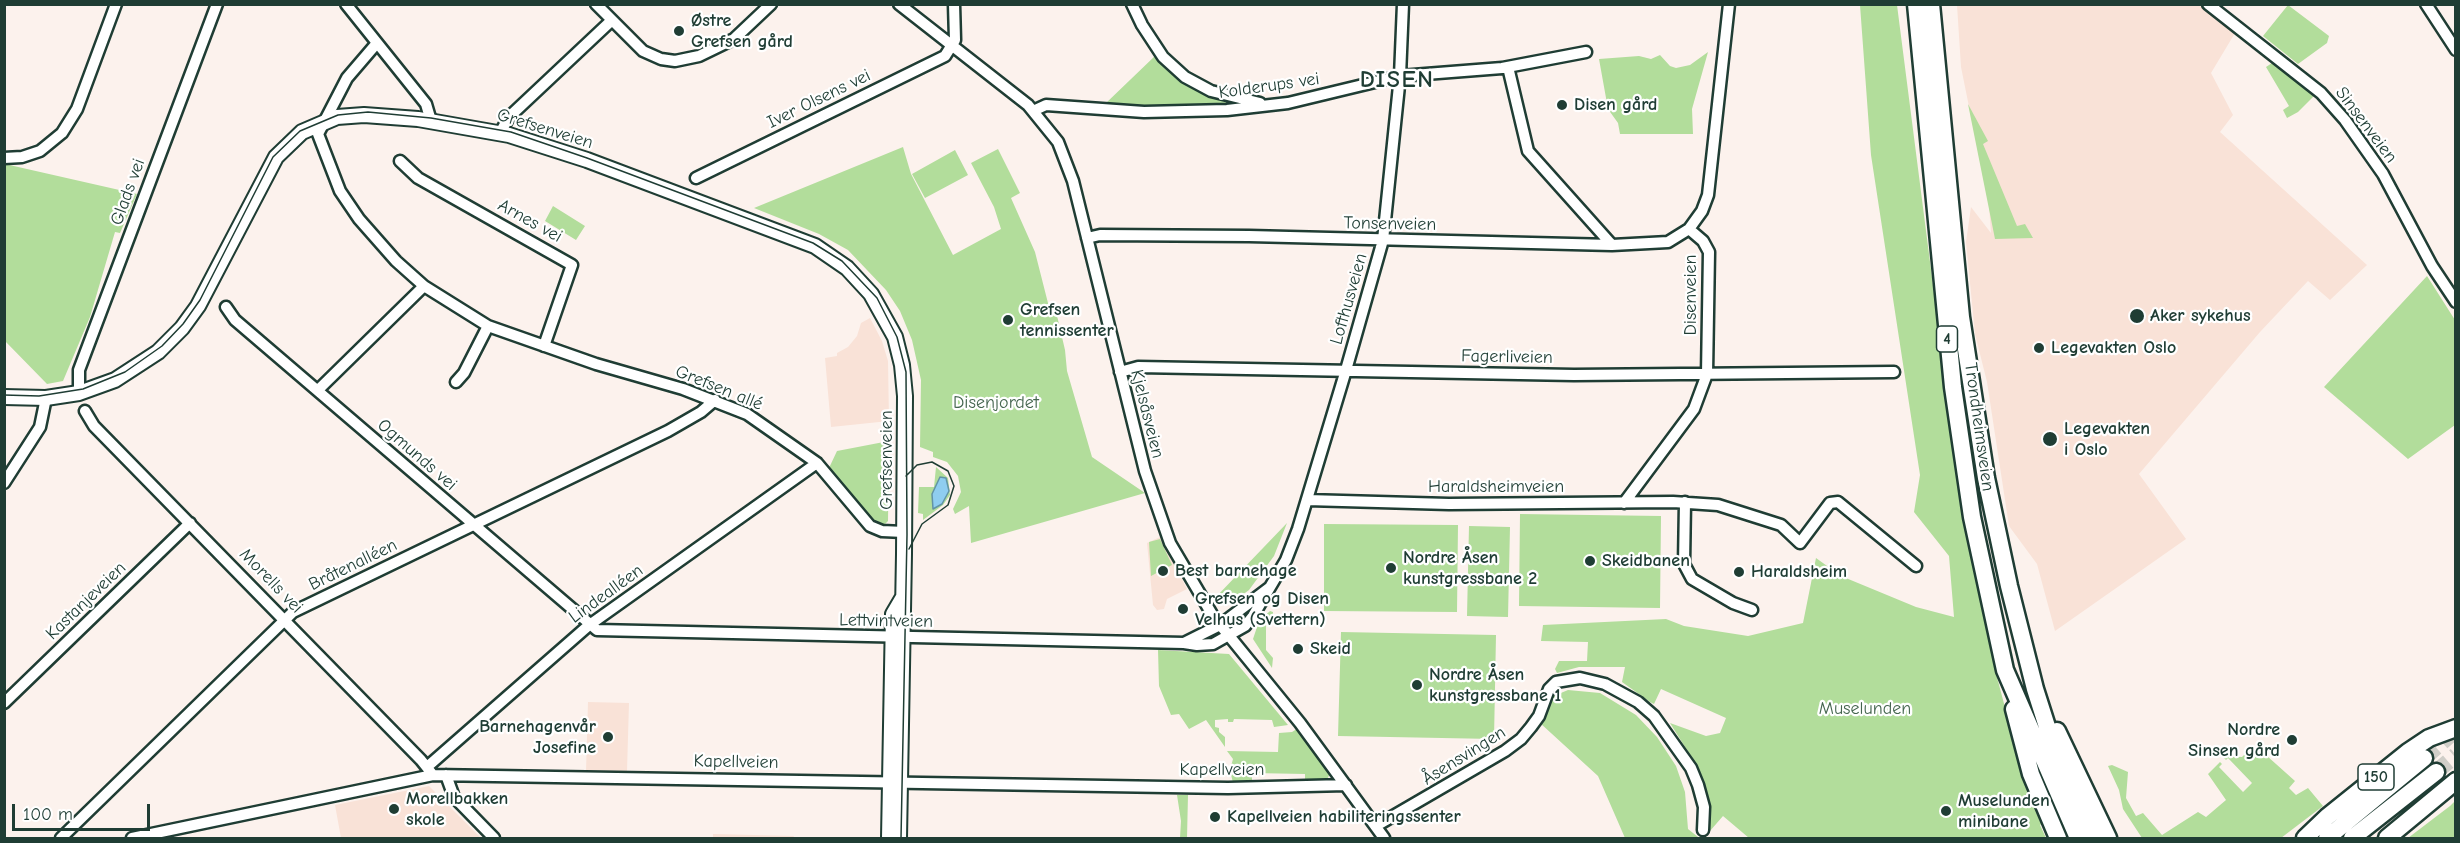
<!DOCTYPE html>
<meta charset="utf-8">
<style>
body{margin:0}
#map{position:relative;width:2460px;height:843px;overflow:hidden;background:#fcf2ed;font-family:"Comic Neue",sans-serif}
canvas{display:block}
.frame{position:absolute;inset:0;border:6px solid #1f3d34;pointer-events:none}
.scale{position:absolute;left:12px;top:804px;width:138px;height:27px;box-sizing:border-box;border:3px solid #1f3d34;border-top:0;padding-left:8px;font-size:18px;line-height:21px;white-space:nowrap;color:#1f3d34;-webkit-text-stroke:4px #fff;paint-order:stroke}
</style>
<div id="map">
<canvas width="2460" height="843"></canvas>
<div class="frame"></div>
<div class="scale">100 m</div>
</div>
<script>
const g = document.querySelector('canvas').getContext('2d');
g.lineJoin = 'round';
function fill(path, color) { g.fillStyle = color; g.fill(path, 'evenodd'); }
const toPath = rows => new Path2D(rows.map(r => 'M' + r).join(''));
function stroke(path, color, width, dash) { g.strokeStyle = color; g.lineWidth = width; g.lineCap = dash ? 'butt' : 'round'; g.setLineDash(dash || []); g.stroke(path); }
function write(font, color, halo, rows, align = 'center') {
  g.font = font + ' "Comic Neue",sans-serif'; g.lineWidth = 4.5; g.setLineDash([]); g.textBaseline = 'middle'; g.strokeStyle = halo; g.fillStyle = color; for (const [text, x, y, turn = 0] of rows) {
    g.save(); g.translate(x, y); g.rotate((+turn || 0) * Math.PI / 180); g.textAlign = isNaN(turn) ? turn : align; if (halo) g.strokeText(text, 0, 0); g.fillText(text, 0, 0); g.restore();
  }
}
const built = toPath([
 [1957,5,2218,5,2241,23,2211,73,2233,115,2220,132,2367,265,2330,300,2308,281,2260,332,2139,474,2186,539,2055,631,2037,564,2009,526,1987,382,1975,334,1966,242,1971,207,1991,233,1989,206,1961,67],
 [870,318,882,341,888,361,889,421,831,427,825,358,837,356,837,353,848,347,857,336,861,323],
 [1160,537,1187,589,1167,599,1164,609,1157,610,1153,605,1147,543],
 [588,702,629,703,627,771,586,771],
 [429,786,481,838,341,838,335,805],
 [713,834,794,836,793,838,713,838]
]);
const green = toPath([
 [1860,5,1897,5,1953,441,1994,666,2015,745,2043,823,2040,825,2046,838,1749,838,1723,816,1710,831,1707,827,1705,793,1695,763,1670,723,1706,736,1720,733,1726,718,1661,689,1654,704,1650,702,1622,682,1625,667,1579,667,1557,673,1555,669,1559,661,1587,661,1588,642,1541,641,1543,625,1666,619,1684,626,1748,636,1803,623,1816,558,1841,576,1916,607,1954,617,1949,556,1914,512,1920,475,1871,155],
 [2288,5,2329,36,2327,43,2298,64,2263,36],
 [1708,52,1692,109,1693,134,1620,134,1618,123,1608,109,1599,59,1639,56,1651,59,1660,55,1670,66,1676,68,1690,65],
 [1156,55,1237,102,1236,104,1160,108,1105,104],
 [2272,63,2314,96,2298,112,2287,118,2283,110,2289,106,2266,67],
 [1968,104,1988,141,1983,144,2017,226,2025,224,2033,238,1995,239],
 [903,147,911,174,953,255,1001,229,994,207,971,163,998,149,1020,193,1011,198,1035,252,1049,307,1055,307,1065,350,1067,371,1092,457,1145,493,971,543,969,506,955,514,953,509,961,492,958,476,947,462,933,457,933,452,920,447,921,380,912,340,900,311,886,290,848,250,819,234,754,208],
 [955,150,968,175,925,198,912,174],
 [5,164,137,194,120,233,115,232,90,317,63,381,47,384,5,341],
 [553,206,585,226,576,240,545,221],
 [2427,276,2455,320,2455,425,2408,459,2324,387],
 [889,441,888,521,883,526,873,522,829,468,837,451],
 [936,467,948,478,950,495,943,505,923,520,923,514,918,513,919,487,934,487],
 [1520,514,1661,516,1660,608,1519,606],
 [1287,523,1274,556,1249,590,1230,604,1217,601,1215,598],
 [1324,524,1458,525,1457,612,1324,611],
 [1469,526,1510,527,1508,617,1467,616],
 [1160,539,1172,565,1151,576,1149,542],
 [1270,611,1273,612,1273,619,1266,620,1266,650,1273,658,1272,668,1253,639,1259,621],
 [1341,632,1496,635,1494,739,1338,736],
 [1158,650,1229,654,1288,725,1274,727,1272,720,1234,719,1233,722,1228,722,1228,719,1215,720,1215,727,1219,728,1219,732,1225,737,1225,747,1206,720,1189,729,1179,714,1171,715,1159,686],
 [1568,690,1600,693,1636,715,1657,737,1676,766,1685,792,1688,829,1698,837,1707,838,1625,838,1598,776,1540,723,1549,698],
 [1300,727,1331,772,1325,783,1305,783,1305,774,1252,773,1252,782,1233,783,1230,770,1233,759,1227,751,1278,752,1279,733,1292,732],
 [2257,747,2295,781,2289,788,2296,795,2308,788,2323,806,2281,838,2142,838,2123,809,2119,790,2108,766,2112,765,2128,772,2126,798,2136,816,2143,813,2162,835,2198,812,2206,817,2226,800,2208,774,2220,762,2222,764,2219,767,2243,792,2252,783,2228,758,2226,760,2222,756,2242,757,2251,748],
 [1177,795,1188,795,1187,838,1180,838,1181,821],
 [2455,801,2455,838,2408,838,2450,806]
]);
const water = toPath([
 [940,477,946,478,949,491,942,504,933,509,932,494,940,477]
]);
const highwayTunnel = toPath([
 [2424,758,2456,730],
 [2436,772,2456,755]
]);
const minor = toPath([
 [346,4,426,104,431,121],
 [596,4,643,51,661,59,675,61,699,56,734,39,771,4],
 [899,4,1028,105,1058,142,1073,181,1145,471,1170,543,1213,616,1300,723,1384,838],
 [1132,4,1142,25,1163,57,1185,77,1211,91,1260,103],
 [2208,4,2321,93,2345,120,2383,174,2432,266,2456,302],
 [2426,4,2456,50],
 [377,43,347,78,318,134,340,191,359,219,396,261,424,286,488,326,596,364,683,389,747,414,817,463,870,526,882,531,904,532],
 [1508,67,1528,151,1612,245],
 [1033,111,1046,105,1144,112,1227,110,1288,103,1400,76,1502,68,1586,52],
 [500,133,509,117,611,21],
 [4,158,22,157,40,151,62,133,77,109,116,4],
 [400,161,418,178,572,265,544,346],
 [696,178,945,56,955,40,954,4],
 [1087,238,1100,235,1249,236,1612,245,1668,242,1689,229,1702,211,1708,195,1729,4],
 [226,307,235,320,597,630,1184,643,1197,645,1213,644,1245,626,1253,616,1286,560,1298,529,1346,370,1383,240,1400,76,1403,4],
 [1120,372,1138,367,1574,375,1894,372],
 [456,382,464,373,488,326],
 [318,390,424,286],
 [79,393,79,370,85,354,217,4],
 [85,411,94,426,421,760,433,775],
 [4,483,40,427,46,398],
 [1307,500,1449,504,1673,502,1718,505,1781,525,1800,543,1830,503,1838,502,1916,566],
 [1685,502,1684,564,1692,579,1733,603,1752,610],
 [1624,503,1694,409,1707,374,1709,252,1703,241,1689,229],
 [1184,643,1220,625,1269,588],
 [4,703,190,523],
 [427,767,588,626,817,463],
 [446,775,454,797,494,838],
 [1376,826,1505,751,1521,739,1531,727,1539,716,1549,689,1556,682,1580,678,1605,684,1638,702,1654,716,1691,768,1698,785,1704,807,1703,830],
 [61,838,293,612,668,431,701,412,715,400],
 [132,838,433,775,1228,788,1346,785]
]);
const major = toPath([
 [4,397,46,398,79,393,115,380,158,352,182,328,198,306,276,157,302,132,337,117,364,115,418,119,509,135,587,160,815,246,847,268,871,294,895,337,902,365,905,396,904,554,899,838],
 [889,838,893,614,903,597]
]);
const highway = toPath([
 [1916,4,1953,387,1972,517,2005,670,2078,838],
 [1931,4,1961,317,1986,478,2009,586,2035,689,2057,758,2092,838],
 [2014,709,2031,774,2058,838],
 [2057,731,2108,838],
 [2305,838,2327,817,2408,752,2429,738,2456,728],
 [2327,838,2424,758],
 [2352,838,2436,772],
 [2387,838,2456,781]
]);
const tram = toPath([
 [4,395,39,396,83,389,125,372,162,346,183,324,200,300,273,157,300,131,338,115,368,112,431,118,511,132,587,158,813,243,842,261,877,298,897,337,906,372,907,535,901,838],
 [906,476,917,465,932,462,948,471,954,486,948,505,922,524,909,549]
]);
const markers = [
 [679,31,6,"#1f3d34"],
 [1562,105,6,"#1f3d34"],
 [2137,316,8,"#1f3d34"],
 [1008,320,6,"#1f3d34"],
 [2039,348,6,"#1f3d34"],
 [2050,439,8,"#1f3d34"],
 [1590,561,6,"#1f3d34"],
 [1391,568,6,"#1f3d34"],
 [1163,571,6,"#1f3d34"],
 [1739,572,6,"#1f3d34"],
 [1183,609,6,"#1f3d34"],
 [1298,649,6,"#1f3d34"],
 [1417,685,6,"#1f3d34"],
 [608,737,6,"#1f3d34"],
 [2292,740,6,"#1f3d34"],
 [394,809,6,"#1f3d34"],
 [1946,811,6,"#1f3d34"],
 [1215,817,6,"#1f3d34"]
];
const shields = [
 [1947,339,21],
 [2376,777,36]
];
const shieldNames = [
 ["4",1947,339],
 ["150",2376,777]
];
const poiNames = [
 ["Østre",691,21],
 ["Grefsen gård",691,42],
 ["Disen gård",1574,105],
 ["Grefsen",1020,310],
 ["tennissenter",1020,331],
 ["Aker sykehus",2150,316],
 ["Legevakten Oslo",2051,348],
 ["Legevakten",2064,429],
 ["i Oslo",2064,450],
 ["Nordre Åsen",1403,558],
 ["kunstgressbane 2",1403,579],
 ["Skeidbanen",1602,561],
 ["Best barnehage",1175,571],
 ["Haraldsheim",1751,572],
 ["Grefsen og Disen",1195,599],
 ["Velhus (Svettern)",1195,620],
 ["Skeid",1310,649],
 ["Nordre Åsen",1429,675],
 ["kunstgressbane 1",1429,696],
 ["Barnehagenvår",596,727,"right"],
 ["Josefine",596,748,"right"],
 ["Nordre",2280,730,"right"],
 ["Sinsen gård",2280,751,"right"],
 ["Morellbakken",406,799],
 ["skole",406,820],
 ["Muselunden",1958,801],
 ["minibane",1958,822],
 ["Kapellveien habiliteringssenter",1227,817]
];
const streetNames = [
 ["Kolderups vei",1269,86,-8],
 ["Iver Olsens vei",819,99,-26],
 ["Sinsenveien",2366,125,53],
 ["Grefsenveien",545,129,17],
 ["Glads vei",128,192,-70],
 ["Arnes vei",530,221,29],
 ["Tonsenveien",1390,224,1],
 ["Disenveien",1691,295,-90],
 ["Lofthusveien",1349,299,-74],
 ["Fagerliveien",1507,357,1],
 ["Grefsen allé",719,388,22],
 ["Kjelsåsveien",1147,414,76],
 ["Trondheimsveien",1979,427,82],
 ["Ogmunds vei",417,455,41],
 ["Grefsenveien",887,460,-90],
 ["Haraldsheimveien",1496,487],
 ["Bråtenalléen",353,565,-26],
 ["Morells vei",271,581,46],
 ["Lindealléen",606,594,-36],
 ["Kastanjeveien",86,601,-44],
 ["Lettvintveien",886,621,1],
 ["Åsensvingen",1464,756,-32],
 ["Kapellveien",736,762,1],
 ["Kapellveien",1222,770]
];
const parkNames = [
 ["Disenjordet",996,403],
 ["Muselunden",1865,709]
];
const districtNames = [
 ["DISEN",1397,80]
];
fill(built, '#f9e2d7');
fill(green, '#b2dd9b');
fill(water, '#8fcdf0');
stroke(water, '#6293a5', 1.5);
stroke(highwayTunnel, '#d0cec8', 16, [16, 8]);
stroke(minor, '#1f3d34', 15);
stroke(major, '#1f3d34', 18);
stroke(highway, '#1f3d34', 21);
stroke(minor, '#fff', 10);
stroke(major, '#fff', 14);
stroke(highway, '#fff', 16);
stroke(tram, '#1f3d34', 1.5);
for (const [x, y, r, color] of markers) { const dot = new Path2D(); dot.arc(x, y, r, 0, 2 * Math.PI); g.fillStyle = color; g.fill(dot); stroke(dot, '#fff', 2); }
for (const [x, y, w] of shields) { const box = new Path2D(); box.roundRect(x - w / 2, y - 13, w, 26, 4.5); g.fillStyle = '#fff'; g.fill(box); stroke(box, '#1f3d34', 1.5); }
write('bold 16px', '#1f3d34', null, shieldNames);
write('bold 18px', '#1f3d34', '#fff', poiNames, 'left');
write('18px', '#1f3d34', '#fff', streetNames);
write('18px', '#44654e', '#fff', parkNames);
g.letterSpacing = '1.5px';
write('bold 24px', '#1f3d34', '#fff', districtNames);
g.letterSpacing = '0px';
</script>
